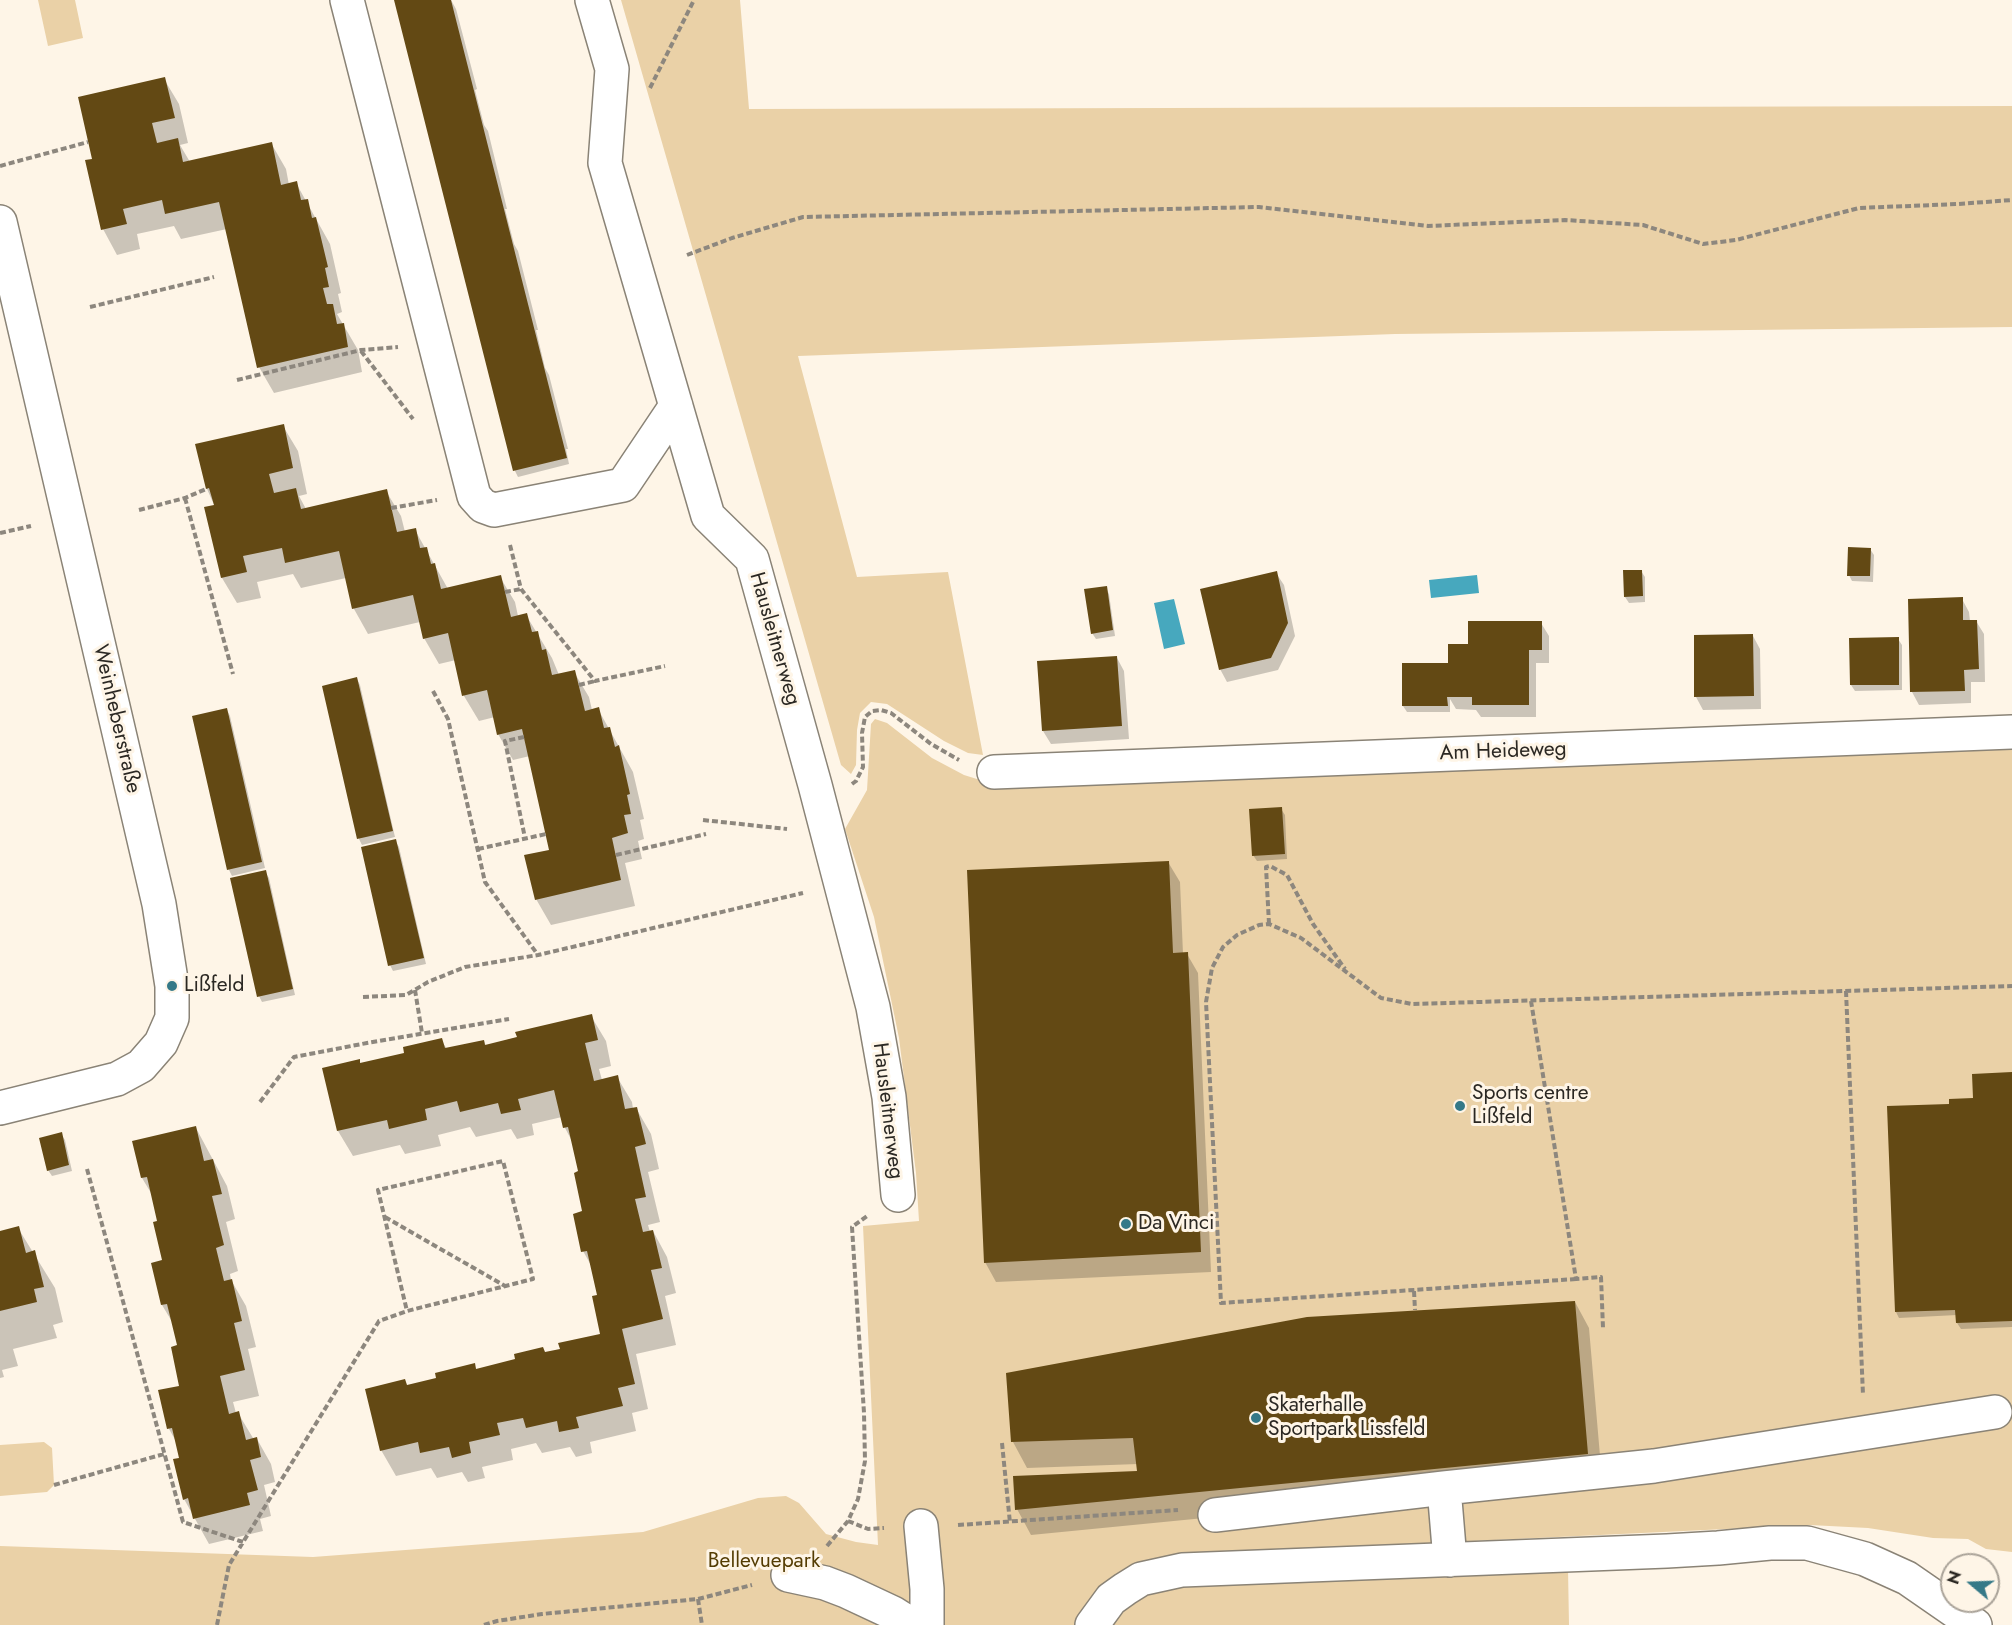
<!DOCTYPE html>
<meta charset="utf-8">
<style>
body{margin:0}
#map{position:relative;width:2012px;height:1625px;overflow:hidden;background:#fef5e7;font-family:Jost,sans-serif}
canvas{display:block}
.north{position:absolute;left:1940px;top:1553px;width:60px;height:60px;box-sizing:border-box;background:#fef5e7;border:2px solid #aaa399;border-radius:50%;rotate:289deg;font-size:16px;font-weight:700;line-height:24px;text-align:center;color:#2b2823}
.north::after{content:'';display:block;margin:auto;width:21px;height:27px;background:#357988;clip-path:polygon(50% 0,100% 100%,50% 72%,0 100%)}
</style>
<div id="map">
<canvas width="2012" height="1625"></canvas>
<div class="north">N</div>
</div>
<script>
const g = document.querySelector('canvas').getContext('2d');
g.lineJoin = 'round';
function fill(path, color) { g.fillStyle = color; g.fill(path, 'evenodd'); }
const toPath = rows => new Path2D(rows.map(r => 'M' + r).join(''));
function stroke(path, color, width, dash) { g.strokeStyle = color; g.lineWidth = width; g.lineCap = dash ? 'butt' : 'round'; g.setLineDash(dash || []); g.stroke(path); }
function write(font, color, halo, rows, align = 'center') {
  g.font = font + ' Jost,sans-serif'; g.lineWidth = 6; g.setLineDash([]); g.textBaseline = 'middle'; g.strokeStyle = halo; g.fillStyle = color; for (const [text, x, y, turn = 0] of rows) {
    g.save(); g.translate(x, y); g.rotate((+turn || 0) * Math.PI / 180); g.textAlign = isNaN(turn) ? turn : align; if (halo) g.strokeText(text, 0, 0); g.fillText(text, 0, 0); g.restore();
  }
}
const green = toPath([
 [38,0,75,0,83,38,48,46],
 [621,0,740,0,749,109,2012,106,2012,327,1395,334,798,356,857,577,948,572,983,755,968,753,944,741,887,704,871,702,860,713,857,730,856,765,851,774,841,765],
 [875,719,887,723,932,758,964,775,993,784,2012,745,2012,1552,1986,1549,1968,1539,1933,1538,1868,1528,1810,1525,1200,1554,1568,1569,1569,1625,0,1625,0,1546,313,1557,643,1532,758,1498,786,1496,799,1503,826,1534,856,1542,878,1545,863,1226,919,1221,916,1173,899,1038,874,917,845,829,867,790,871,724],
 [44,1442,52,1448,54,1485,47,1492,0,1496,0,1445]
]);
const water = toPath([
 [1477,575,1479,593,1431,598,1429,580],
 [1174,599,1185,644,1164,649,1154,603]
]);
const shadow = toPath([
 [396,0,451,0,456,9,477,89,475,90,484,125,488,131,507,209,505,209,514,244,518,251,538,330,536,330,545,368,549,375,568,449,566,449,569,464,518,477,515,471],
 [164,79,179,104,188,143,180,145,190,162,271,143,286,169,289,185,296,183,330,244,341,293,338,294,342,312,337,314,358,350,362,372,274,393,259,367,227,229,181,239,174,226,137,234,140,249,117,255,103,229,94,160],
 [283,426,298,451,307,494,299,496,306,509,386,491,401,516,405,532,415,530,448,589,500,577,515,602,518,616,526,615,552,658,559,675,574,672,589,697,592,710,598,709,633,772,644,819,640,820,644,839,638,841,642,859,625,863,635,906,551,925,536,899,551,851,530,756,513,760,498,734,495,717,479,721,464,696,456,660,439,664,424,638,420,622,368,634,354,609,346,578,301,588,293,574,257,582,261,598,237,603,222,578,206,509,215,507,207,489,197,445],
 [1870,549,1874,555,1873,582,1852,581,1849,575],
 [1641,571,1645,577,1645,602,1629,603,1625,597],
 [1276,573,1284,585,1295,636,1278,670,1227,682,1220,669],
 [1106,588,1109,594,1115,636,1096,639,1092,633],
 [1962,599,1969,612,1970,621,1976,621,1984,634,1985,682,1971,682,1971,703,1919,705,1912,692],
 [1541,623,1549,636,1549,663,1536,663,1536,717,1481,717,1476,710,1456,709,1450,699,1450,712,1407,712,1403,706,1403,664,1447,664,1469,646],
 [1695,636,1753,636,1760,649,1761,709,1703,710,1696,697],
 [1898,639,1902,645,1902,690,1855,691,1851,685],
 [1117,658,1124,671,1129,739,1051,744,1043,731],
 [357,679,360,685,395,837,362,845,359,839,324,687],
 [227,710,230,716,265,868,232,876,229,870,193,718],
 [1281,809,1285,815,1287,859,1257,861,1253,855],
 [395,841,399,847,426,964,393,971,390,965],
 [1168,862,1180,882,1183,954,1187,954,1198,973,1211,1272,996,1282,985,1262],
 [265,872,269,878,295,995,262,1002,259,996],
 [591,1016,606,1041,611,1066,599,1069,602,1080,617,1077,632,1102,633,1109,636,1108,651,1134,659,1169,648,1172,660,1222,648,1225,650,1232,653,1231,667,1257,676,1293,665,1296,676,1345,636,1354,648,1409,632,1413,636,1431,590,1442,592,1453,576,1457,570,1447,542,1453,536,1443,511,1449,513,1460,482,1467,485,1478,468,1482,462,1472,437,1478,431,1468,396,1476,381,1450,408,1387,437,1379,474,1365,477,1370,562,1350,602,1335,598,1296,592,1267,583,1251,584,1212,580,1172,573,1143,565,1128,562,1117,532,1124,534,1135,517,1139,511,1129,476,1137,470,1127,438,1135,441,1146,405,1154,400,1145,353,1156,338,1131,359,1060,361,1064,406,1054,441,1040,447,1049,484,1041,486,1046],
 [2012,1074,2012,1327,1961,1329,1957,1323,1957,1315,1899,1318,1896,1312,1951,1105,1974,1100],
 [196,1128,227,1186,235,1219,226,1222,238,1271,230,1274,231,1280,246,1306,256,1347,248,1349,259,1396,233,1402,236,1413,238,1413,253,1438,257,1439,271,1464,275,1482,264,1485,271,1516,260,1519,263,1531,209,1544,184,1499,181,1459,177,1443,169,1429,181,1387,179,1346,174,1325,162,1305,164,1261,159,1222,154,1198,142,1178,134,1142],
 [61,1134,65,1140,72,1171,52,1176,48,1170],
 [18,1228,55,1288,63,1322,53,1325,57,1338,13,1349,18,1366,2,1370,4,1377,0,1378,0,1232],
 [1575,1302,1589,1328,1602,1479,1031,1535,1017,1509,1139,1472,1138,1464,1027,1468,1013,1442,1007,1374]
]);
const building = toPath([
 [394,0,451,0,567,458,513,471],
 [165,77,175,118,152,123,157,143,178,138,183,162,272,142,281,185,297,181,301,200,308,199,312,218,316,217,328,267,325,268,329,287,323,288,327,304,333,304,337,324,344,323,348,347,257,368,219,202,165,214,162,200,123,209,127,224,101,230,85,160,92,159,78,97],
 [284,424,293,468,269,474,274,493,296,488,301,509,387,489,397,532,416,528,420,548,427,547,431,564,435,563,441,589,501,575,511,617,527,613,532,632,538,631,542,650,546,649,552,675,575,670,585,711,599,707,604,728,610,727,615,747,619,745,630,794,627,795,631,814,624,815,628,833,612,838,621,880,535,900,524,855,549,850,522,729,497,735,487,690,462,696,448,633,423,639,413,595,352,609,339,551,285,563,282,548,243,556,247,572,221,578,204,507,214,505,209,488,206,489,195,444],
 [1848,547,1871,548,1870,576,1847,576],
 [1623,570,1642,570,1643,596,1624,597],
 [1277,571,1288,623,1271,658,1219,670,1200,589],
 [1107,586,1113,630,1091,634,1084,589],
 [1963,597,1963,620,1977,620,1979,669,1964,670,1965,691,1910,692,1908,599],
 [1468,621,1542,621,1542,650,1529,650,1529,705,1472,705,1472,697,1447,697,1448,706,1402,706,1402,663,1448,663,1448,644,1468,644],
 [1753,634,1754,696,1694,697,1694,635],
 [1899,637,1899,685,1850,685,1849,638],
 [1117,656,1122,726,1042,731,1037,661],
 [357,677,393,831,357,839,322,686],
 [227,708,262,862,227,870,192,716],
 [1282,807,1285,854,1252,856,1249,809],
 [396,839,424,958,388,966,361,847],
 [1169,861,1173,953,1188,952,1201,1252,984,1263,967,870],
 [266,870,293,989,257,997,230,878],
 [592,1014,598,1040,585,1043,594,1081,618,1075,625,1109,637,1107,646,1144,635,1147,646,1197,635,1199,643,1232,653,1230,662,1268,651,1270,663,1319,622,1329,635,1384,618,1388,623,1406,576,1417,579,1428,559,1432,557,1421,526,1428,523,1418,497,1423,500,1435,469,1442,471,1453,452,1458,449,1447,420,1453,418,1442,380,1451,365,1389,405,1379,407,1385,436,1378,435,1373,475,1363,476,1369,515,1359,514,1354,543,1347,545,1352,560,1349,558,1343,600,1334,592,1296,597,1295,587,1251,581,1252,573,1214,582,1211,574,1173,578,1171,568,1127,563,1128,554,1090,518,1099,521,1110,501,1114,498,1103,460,1112,457,1101,425,1109,427,1120,389,1129,387,1120,337,1131,322,1068,360,1059,360,1063,404,1053,403,1047,442,1038,445,1048,484,1040,485,1045,517,1037,515,1032],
 [2012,1072,2012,1321,1956,1323,1955,1310,1895,1312,1887,1106,1949,1104,1949,1099,1973,1098,1972,1074],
 [196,1126,204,1161,213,1159,222,1194,212,1196,224,1245,216,1248,224,1281,232,1279,242,1321,234,1323,245,1370,220,1376,229,1414,239,1411,246,1440,257,1437,261,1457,250,1460,258,1490,247,1493,250,1505,193,1519,188,1498,183,1500,173,1459,179,1458,172,1428,167,1429,158,1390,179,1386,171,1347,177,1345,167,1304,161,1305,151,1263,162,1260,153,1222,157,1221,147,1177,141,1178,132,1141],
 [62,1132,69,1165,47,1171,39,1138],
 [19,1226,26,1253,35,1250,44,1287,34,1289,37,1302,0,1311,0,1231],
 [1575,1301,1588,1454,1015,1510,1013,1476,1137,1471,1133,1438,1011,1442,1006,1373,1307,1317]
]);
const path = toPath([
 [650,88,694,0],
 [0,166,88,142],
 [687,255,732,238,803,217,1259,207,1428,226,1565,220,1643,225,1703,244,1736,240,1859,208,1958,204,2012,200],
 [90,307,214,277],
 [361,351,413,419],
 [237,380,361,350,398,347],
 [185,498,233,674],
 [391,508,437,500],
 [139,510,185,498,206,489],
 [0,533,31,526],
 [510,545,521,589,595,681,665,666],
 [505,592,521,589],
 [579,685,595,681],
 [433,691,448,719,485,882,538,955],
 [524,737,505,741,525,838],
 [852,784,856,781,863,767,862,733,865,717,872,711,881,710,891,713,931,744,959,760],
 [703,820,787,829],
 [478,849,546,834],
 [616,855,706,834],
 [1269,924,1266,867,1270,866,1287,875,1313,924,1345,969],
 [415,990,422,1033],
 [1846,991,1863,1395],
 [363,997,406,995,428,982,465,967,538,955,803,893],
 [1531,1001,1576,1279,1601,1277,1603,1328],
 [260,1102,294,1057,367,1043,509,1019],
 [87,1169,183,1522,243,1542],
 [385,1217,505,1286],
 [1576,1279,1221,1303,1206,1002,1212,968,1223,947,1237,935,1259,925,1269,924,1301,938,1381,998,1412,1004,2012,986],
 [1414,1291,1415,1310],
 [1002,1443,1010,1523],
 [54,1485,164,1454],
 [848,1521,868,1529,884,1528],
 [958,1525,1178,1510],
 [827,1546,848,1521,858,1499,865,1461,864,1413,852,1227,867,1216],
 [698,1599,702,1625],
 [217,1625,229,1565,379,1321,407,1311,533,1279,503,1161,378,1190,407,1311],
 [484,1625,497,1621,542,1614,698,1599,752,1585]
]);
const minor = toPath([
 [347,0,474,496,483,506,494,510,623,485,676,406],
 [592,0,612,69,605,163,708,516,752,559,815,785,873,1007,889,1097,898,1195],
 [0,222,159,904,172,986,172,1018,161,1043,141,1066,117,1079,0,1108],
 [994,772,2012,732],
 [1444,1488,1450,1560],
 [1215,1515,1444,1488,1654,1466,1995,1412],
 [921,1526,927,1589,927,1625],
 [788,1575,825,1583,846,1591,893,1613,912,1625],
 [1092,1625,1111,1599,1125,1589,1141,1579,1182,1570,1667,1551,1718,1548,1770,1543,1807,1543,1865,1559,1907,1578,1975,1625]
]);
const markers = [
 [172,986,6,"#357988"],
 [1460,1106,6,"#357988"],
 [1126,1224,6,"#357988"],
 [1256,1418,6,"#357988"]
];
const streetNames = [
 ["Hausleitnerweg",774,639,74],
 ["Weinheberstraße",116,719,77],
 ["Am Heideweg",1503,752,-2],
 ["Hausleitnerweg",887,1111,83]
];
const poiNames = [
 ["Lißfeld",184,986],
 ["Sports centre",1472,1094],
 ["Lißfeld",1472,1118],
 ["Da Vinci",1138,1224],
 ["Skaterhalle",1268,1406],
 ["Sportpark Lissfeld",1268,1430]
];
const parkNames = [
 ["Bellevuepark",764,1562]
];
fill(green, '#ead1a7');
fill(water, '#47a8be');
fill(shadow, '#0003');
fill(building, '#634914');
stroke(minor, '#8a8376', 36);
stroke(path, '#8d877e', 4, [6, 3]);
stroke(minor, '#fff', 33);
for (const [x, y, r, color] of markers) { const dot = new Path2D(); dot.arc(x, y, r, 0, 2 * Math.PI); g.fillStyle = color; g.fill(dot); stroke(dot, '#fef5e7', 2); }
write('21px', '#2b2823', '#fef5e7', streetNames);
write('21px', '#2b2823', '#fef5e7', poiNames, 'left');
write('21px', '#543c03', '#fef5e7', parkNames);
</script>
